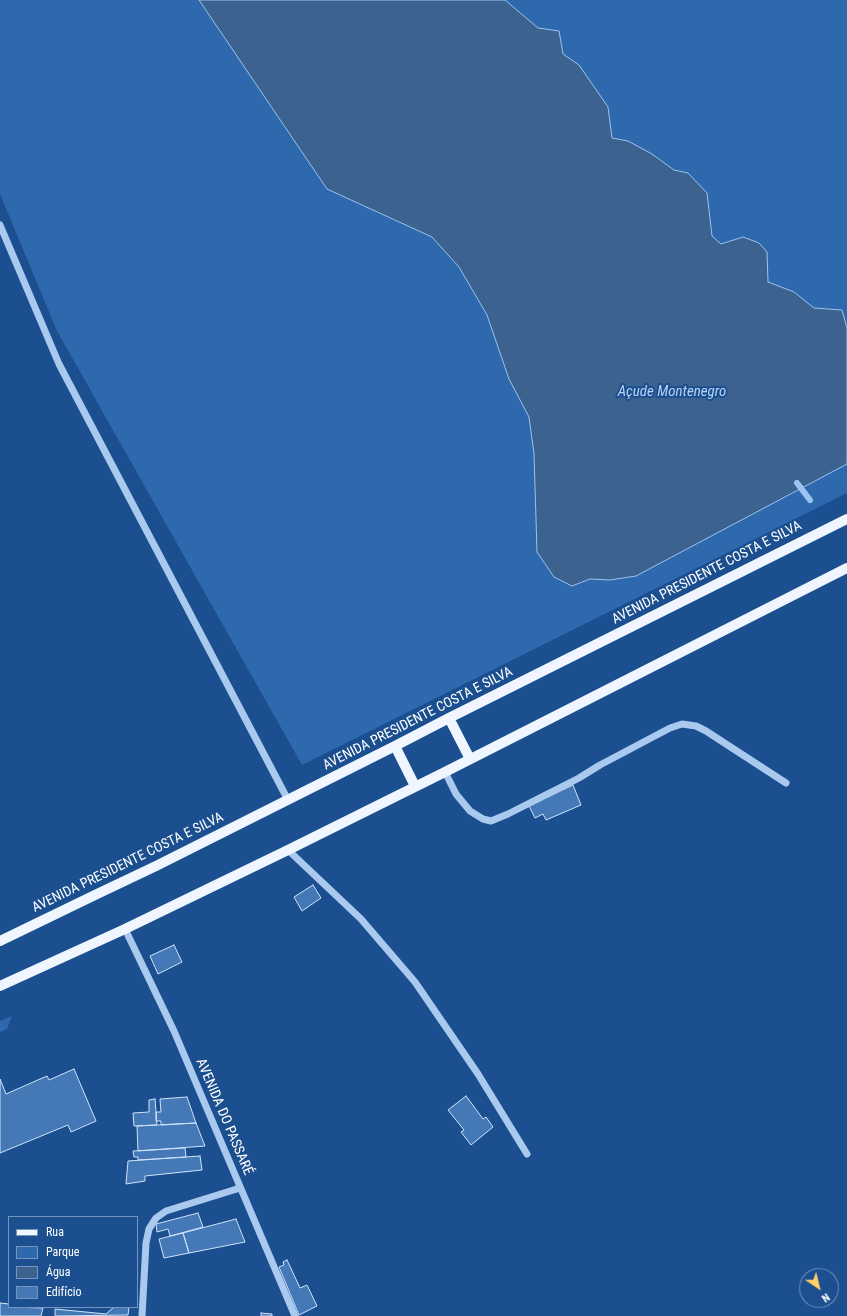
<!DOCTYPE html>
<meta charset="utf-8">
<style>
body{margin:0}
#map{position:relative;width:847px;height:1316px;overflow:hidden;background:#1b4f8f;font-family:"Roboto Condensed",sans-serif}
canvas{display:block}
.legend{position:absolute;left:8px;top:1216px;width:130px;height:92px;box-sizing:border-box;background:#1b4f8f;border:1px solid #7695bc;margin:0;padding:5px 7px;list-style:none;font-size:12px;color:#fff}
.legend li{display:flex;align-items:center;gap:8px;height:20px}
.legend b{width:20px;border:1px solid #7695bc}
.north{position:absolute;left:799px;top:1268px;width:40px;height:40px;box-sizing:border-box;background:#1b4f8f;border:1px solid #7695bc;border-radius:50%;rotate:145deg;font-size:11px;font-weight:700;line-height:16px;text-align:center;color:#fff}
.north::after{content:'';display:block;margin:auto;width:14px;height:18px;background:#ffd166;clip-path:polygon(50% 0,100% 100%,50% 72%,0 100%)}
</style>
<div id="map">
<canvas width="847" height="1316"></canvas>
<ul class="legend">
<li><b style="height:5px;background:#f0f6ff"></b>Rua</li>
<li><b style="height:11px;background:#2e69ad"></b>Parque</li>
<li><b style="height:11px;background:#3c6290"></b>Água</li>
<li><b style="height:11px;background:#4478b7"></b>Edifício</li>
</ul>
<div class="north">N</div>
</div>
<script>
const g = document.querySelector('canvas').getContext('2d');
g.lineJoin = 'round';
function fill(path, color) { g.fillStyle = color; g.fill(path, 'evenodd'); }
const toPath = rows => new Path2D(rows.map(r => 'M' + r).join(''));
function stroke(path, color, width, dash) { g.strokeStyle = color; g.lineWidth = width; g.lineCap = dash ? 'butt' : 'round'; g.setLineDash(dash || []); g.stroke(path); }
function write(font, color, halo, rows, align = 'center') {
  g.font = font + ' "Roboto Condensed",sans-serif'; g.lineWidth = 4; g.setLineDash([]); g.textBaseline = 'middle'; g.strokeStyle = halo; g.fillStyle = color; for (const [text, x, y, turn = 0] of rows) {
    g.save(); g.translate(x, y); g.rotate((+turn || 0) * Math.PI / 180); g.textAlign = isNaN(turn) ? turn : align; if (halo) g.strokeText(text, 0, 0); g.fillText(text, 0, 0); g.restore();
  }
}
const green = toPath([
 [0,0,199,0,327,189,432,237,459,267,487,315,509,379,529,417,534,454,536,502,572,586,590,579,610,580,636,576,847,464,847,493,302,765,57,331,0,194],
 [505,0,847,0,847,328,842,310,814,308,794,292,768,282,767,252,743,237,721,244,712,236,707,193,688,173,674,170,652,154,628,141,612,138,608,107,579,65,563,54,559,31,538,28],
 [12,1016,7,1029,0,1032,0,1021]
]);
const water = toPath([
 [199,0,505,0,538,28,559,31,563,54,579,65,608,107,612,138,628,141,652,154,674,170,688,173,707,193,712,236,721,244,743,237,759,243,767,252,768,282,794,292,814,308,842,310,847,328,847,464,636,576,610,580,590,579,572,586,554,577,537,552,534,454,529,417,509,379,487,315,459,267,432,237,327,189,199,0]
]);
const stream = toPath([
 [797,483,810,500]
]);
const building = toPath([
 [573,785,581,805,546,820,543,814,535,818,529,806,573,785],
 [313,885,321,898,302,911,294,897,313,885],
 [174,945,182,962,158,974,150,956,174,945],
 [74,1069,96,1121,71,1132,68,1125,0,1153,0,1079,6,1094,47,1076,49,1080,74,1069],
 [466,1096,483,1119,486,1117,493,1127,471,1145,461,1132,464,1130,448,1110,466,1096],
 [187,1097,196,1123,161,1125,161,1121,156,1121,156,1112,161,1112,160,1099,187,1097],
 [155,1099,157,1125,134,1126,133,1113,149,1112,149,1100,155,1099],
 [196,1123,205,1146,138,1151,137,1126,196,1123],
 [185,1148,186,1157,138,1160,138,1157,134,1157,133,1151,185,1148],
 [200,1156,202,1170,145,1176,145,1181,126,1184,128,1161,200,1156],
 [198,1213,203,1227,170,1236,168,1229,157,1232,156,1224,198,1213],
 [236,1219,245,1242,189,1253,183,1233,236,1219],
 [183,1233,189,1253,164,1258,159,1239,183,1233],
 [287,1260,300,1288,307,1285,317,1306,299,1315,279,1267,284,1265,283,1262,287,1260],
 [0,1303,9,1304,9,1307,43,1308,41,1316,0,1316,0,1303],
 [114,1307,129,1307,128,1315,55,1316,55,1309,106,1314,114,1307],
 [261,1313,272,1314,272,1316,261,1316,261,1313]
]);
const minor = toPath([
 [0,225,59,364,288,800],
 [445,772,456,794,470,811,483,819,491,821,508,814,579,778,600,765,670,728,682,724,696,726,706,731,786,783],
 [288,850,361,919,415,982,478,1074,527,1154],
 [125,929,174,1031,295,1316],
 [142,1316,146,1243,149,1229,156,1218,166,1211,240,1188]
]);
const major = toPath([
 [449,718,470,759],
 [395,746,415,786],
 [0,941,95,895,156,866,395,746,449,718,847,519],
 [0,986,125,929,288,850,445,772,847,568]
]);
const streetNames = [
 ["AVENIDA PRESIDENTE COSTA E SILVA",707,573,-27],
 ["AVENIDA PRESIDENTE COSTA E SILVA",418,719,-27],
 ["AVENIDA PRESIDENTE COSTA E SILVA",128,863,-26],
 ["AVENIDA DO PASSARÉ",224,1117,67]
];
const waterNames = [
 ["Açude Montenegro",672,392]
];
fill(green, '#2e69ad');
fill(water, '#3c6290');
stroke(water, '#9cc4f0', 1);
stroke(stream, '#9cc4f0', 6);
fill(building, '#4478b7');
stroke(building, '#cfe3fa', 1);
stroke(minor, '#a9c9ee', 7);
stroke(major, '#f0f6ff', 10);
write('14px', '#fff', '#1b4f8f', streetNames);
write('italic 15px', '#b5d3f5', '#1b4f8f', waterNames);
</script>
